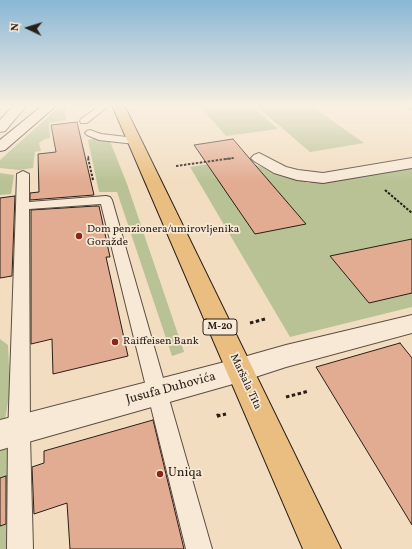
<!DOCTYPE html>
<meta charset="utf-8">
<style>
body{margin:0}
#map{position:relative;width:412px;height:549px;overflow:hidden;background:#f2ddc0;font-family:Vollkorn,serif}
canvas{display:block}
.north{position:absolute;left:8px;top:8px;width:40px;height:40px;-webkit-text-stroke:3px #f7e9d6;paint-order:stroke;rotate:274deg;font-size:11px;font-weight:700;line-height:16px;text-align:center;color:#2a1f18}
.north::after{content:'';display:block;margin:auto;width:14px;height:18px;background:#2a1f18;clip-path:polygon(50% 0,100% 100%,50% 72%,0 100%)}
</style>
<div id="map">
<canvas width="412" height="549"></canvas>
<div class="north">N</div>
</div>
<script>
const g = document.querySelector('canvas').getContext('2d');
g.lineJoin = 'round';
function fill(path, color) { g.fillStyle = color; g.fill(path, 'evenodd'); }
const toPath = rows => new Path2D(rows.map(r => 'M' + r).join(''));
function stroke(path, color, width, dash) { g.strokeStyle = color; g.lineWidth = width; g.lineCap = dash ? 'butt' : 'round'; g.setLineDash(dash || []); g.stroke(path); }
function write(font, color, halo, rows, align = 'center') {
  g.font = font + ' Vollkorn,serif'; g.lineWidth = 3.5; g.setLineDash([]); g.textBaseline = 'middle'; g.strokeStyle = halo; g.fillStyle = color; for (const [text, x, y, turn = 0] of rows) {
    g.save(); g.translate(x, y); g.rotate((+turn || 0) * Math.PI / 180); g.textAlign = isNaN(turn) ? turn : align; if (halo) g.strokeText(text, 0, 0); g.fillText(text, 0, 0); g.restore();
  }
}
const green = toPath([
 [61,105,70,105,66,109,65,113,66,120,49,123,50,138,45,139,39,143,41,151,35,152,33,168,19,170,0,168,0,160],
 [199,105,250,105,278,129,226,136],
 [255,105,310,105,364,143,310,152],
 [98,138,110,141,127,184,184,352,172,356,117,192,99,192,88,140],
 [233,160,253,164,308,183,412,167,412,307,290,337,190,167],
 [0,173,14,175,11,194,0,195],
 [0,339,8,345,10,390,5,420,0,422],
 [15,441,7,549,0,549,0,445]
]);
const building = toPath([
 [77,122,94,195,30,200,30,193,39,192,38,154,56,152,51,125,77,122],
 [233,139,250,159,306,224,255,234,194,145,233,139],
 [15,196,12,276,0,278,0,198,15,196],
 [96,206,99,206,110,257,106,257,128,356,53,374,52,339,31,344,31,210,96,206],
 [412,239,412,293,369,303,330,256,412,239],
 [400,343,412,358,412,525,316,367,400,343],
 [153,420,184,549,70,549,67,503,34,514,32,467,44,463,44,451,153,420],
 [6,476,6,524,0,526,0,478,6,476]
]);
const pathFar3 = toPath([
 [404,105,412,110],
 [88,156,89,159],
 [226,159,235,158]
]);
const pathFar2 = toPath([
 [88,158,93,180],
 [176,166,233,158],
 [385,190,412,213]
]);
const pathFar1 = toPath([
 [250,323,265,319],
 [188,341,193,340],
 [286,397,309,391],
 [217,416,226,414]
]);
const path = toPath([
 [217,416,219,415]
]);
const lane = toPath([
 [100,105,110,105,87,123,81,123,80,121,81,119,100,105],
 [90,130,101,134,135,138,140,141,135,144,99,140,87,135,85,133,87,131,90,130],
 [23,171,29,174,29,202,106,196,110,197,112,200,212,549,186,549,101,204,29,209,30,436,33,549,7,549,8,436,16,206,17,174,23,171]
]);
const street = toPath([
 [14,105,27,105,5,131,0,132,0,120,14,105],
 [259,153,286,167,298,170,323,173,412,158,412,168,323,183,297,180,274,173,254,161,251,158,254,155,259,153],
 [412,315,412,333,286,367,240,382,0,450,0,420,240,358,286,345,412,315]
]);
const secondary = toPath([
 [43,105,57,105,5,150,0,151,0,140,43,105]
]);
const primary = toPath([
 [112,105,124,105,341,549,303,549,112,105]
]);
const markers = [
 [79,236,4,"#8f2418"],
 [115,342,4,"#8f2418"],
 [160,474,4,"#8f2418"]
];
const shields = [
 [220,327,34]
];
const shieldNames = [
 ["M-20",220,327]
];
const poiNames = [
 ["Dom penzionera/umirovljenika",87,230],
 ["Goražde",87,243],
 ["Raiffeisen Bank",123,342]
];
const streetNames = [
 ["Maršala Tita",245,382,65]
];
const nearStreetnames = [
 ["Jusufa Duhovića",171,389,-15]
];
const nearPoinames = [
 ["Uniqa",168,474]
];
fill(green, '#b8c294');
fill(building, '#e2ac92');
stroke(building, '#2a1f18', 1);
stroke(lane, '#5c4e42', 2);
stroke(street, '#5c4e42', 2);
stroke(secondary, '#2a1f18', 2);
stroke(primary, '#2a1f18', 2);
stroke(pathFar3, '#2a1f18', 1.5, [2, 1]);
stroke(pathFar2, '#2a1f18', 2, [2.5, 1.5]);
stroke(pathFar1, '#2a1f18', 3, [3.5, 2.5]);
stroke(path, '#2a1f18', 4, [4.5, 3]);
fill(lane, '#f7e9d6');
fill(street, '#f7e9d6');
fill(secondary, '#f7e9d6');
fill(primary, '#e9be80');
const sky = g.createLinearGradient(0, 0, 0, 182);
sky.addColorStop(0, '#89b7d5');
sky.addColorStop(0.58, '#f9f0e3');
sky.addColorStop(1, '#f9f0e300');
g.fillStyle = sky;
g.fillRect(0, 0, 412, 182);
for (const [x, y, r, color] of markers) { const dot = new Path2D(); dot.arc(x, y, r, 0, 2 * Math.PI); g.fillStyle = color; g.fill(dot); stroke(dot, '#f7e9d6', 1.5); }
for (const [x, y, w] of shields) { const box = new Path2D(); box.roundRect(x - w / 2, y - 8, w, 16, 3); g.fillStyle = '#f7e9d6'; g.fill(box); stroke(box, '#2a1f18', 1); }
write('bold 10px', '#2a1f18', null, shieldNames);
write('11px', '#2a1f18', '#f7e9d6', poiNames, 'left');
write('11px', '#2a1f18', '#f7e9d6', streetNames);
write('13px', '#2a1f18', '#f7e9d6', nearStreetnames);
write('13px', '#2a1f18', '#f7e9d6', nearPoinames, 'left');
</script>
